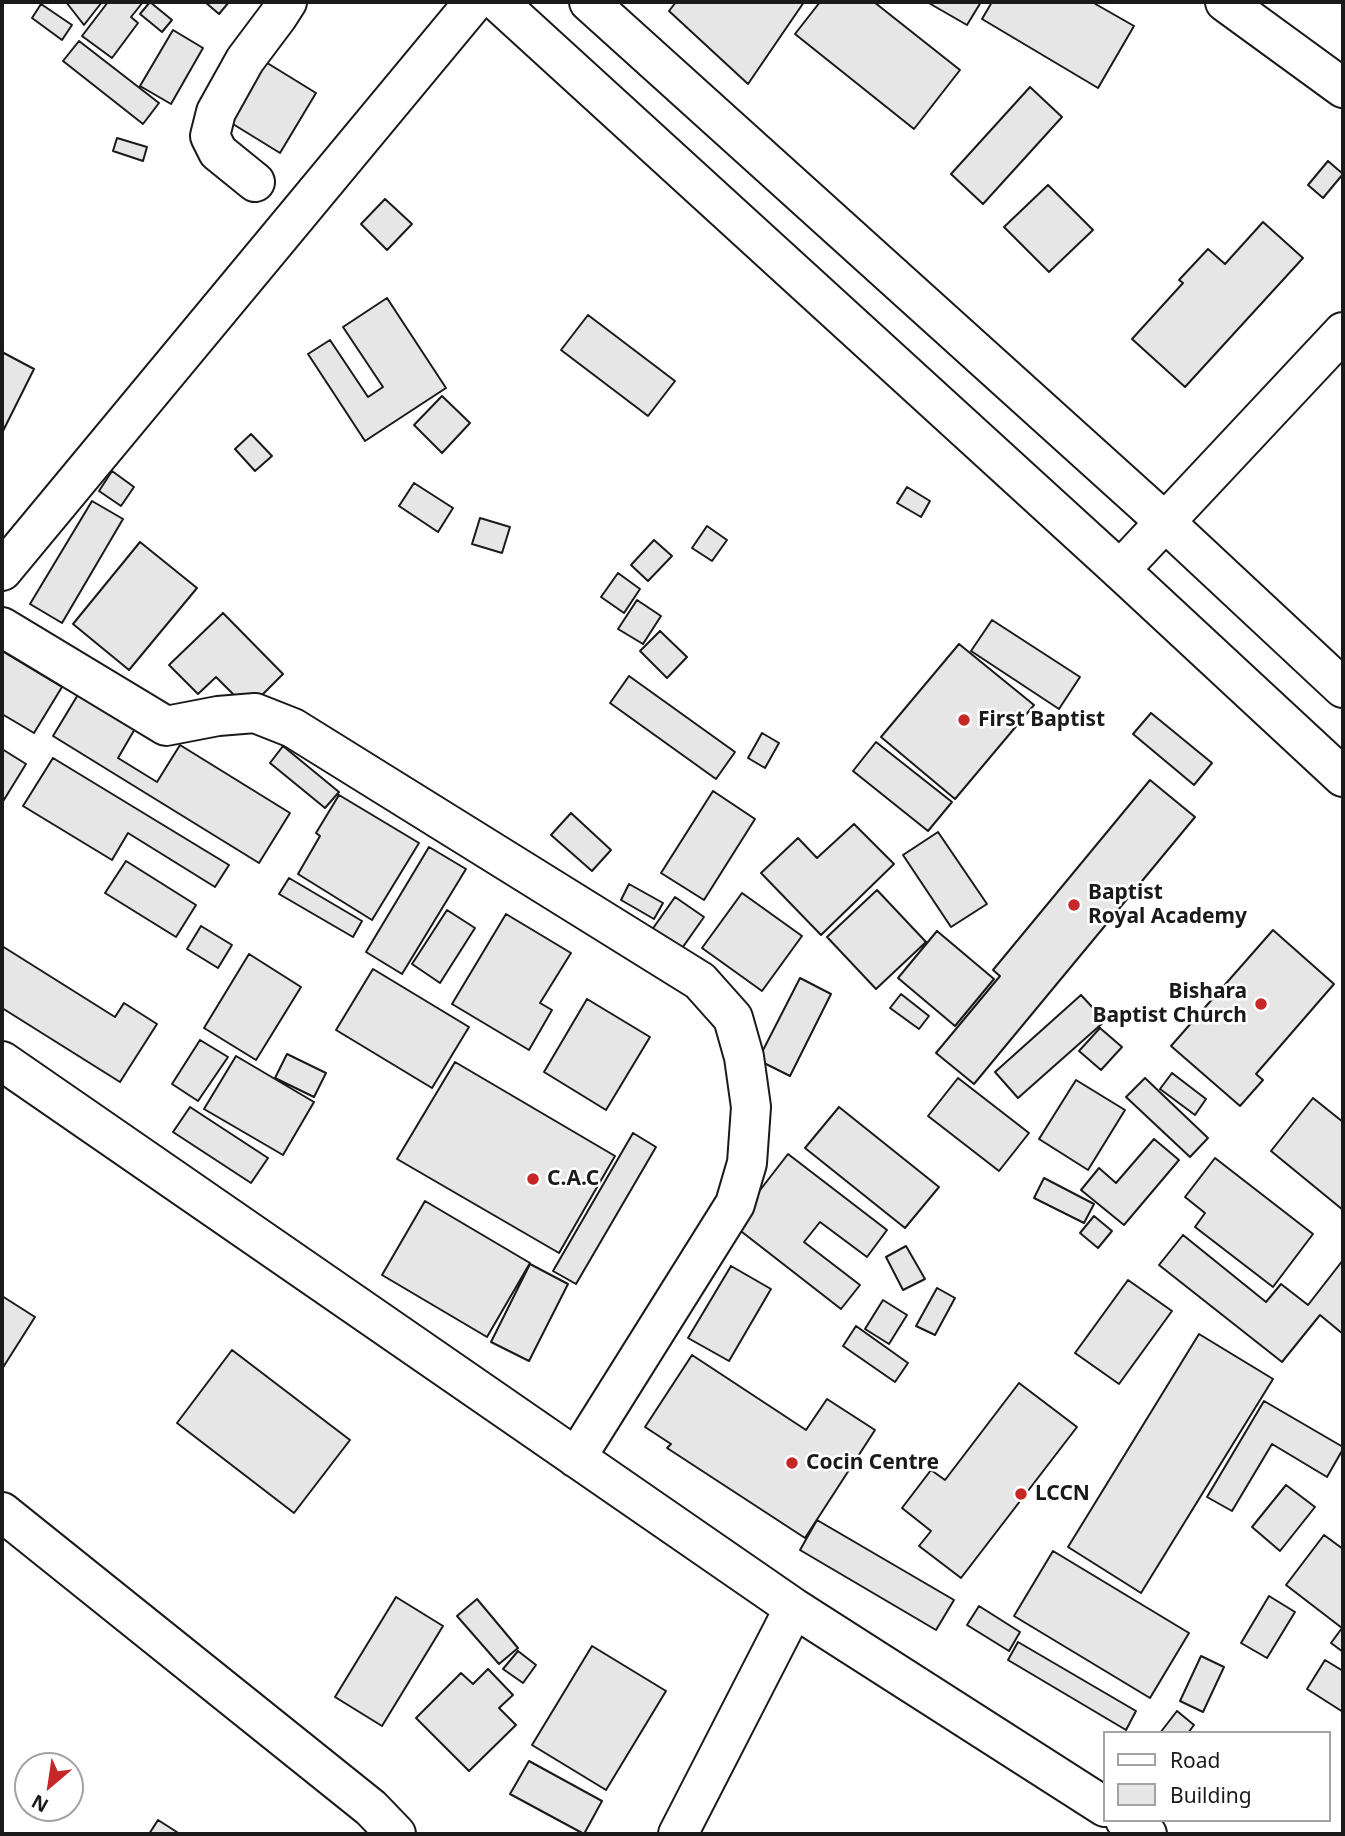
<!DOCTYPE html>
<style>
body{margin:0}
#map{position:relative;width:1345px;height:1836px;overflow:hidden;background:#fff;font-family:"Noto Sans",sans-serif}
canvas{display:block}
.frame{position:absolute;inset:0;border:4px solid #1a1a1a;pointer-events:none}
.legend{position:absolute;left:1103px;top:1731px;width:228px;height:91px;box-sizing:border-box;background:#fff;border:2px solid #a3a3a3;margin:0;padding:9px 12px;list-style:none;font-size:21px;color:#1a1a1a}
.legend li{display:flex;align-items:center;gap:14px;height:35px}
.legend b{width:35px;border:2px solid #a3a3a3}
.north{position:absolute;left:14px;top:1752px;width:70px;height:70px;box-sizing:border-box;background:#fff;border:2px solid #a3a3a3;border-radius:50%;rotate:209deg;font-size:19px;font-weight:700;line-height:28px;text-align:center;color:#1a1a1a}
.north::after{content:'';display:block;margin:auto;width:24px;height:32px;background:#c62828;clip-path:polygon(50% 0,100% 100%,50% 72%,0 100%)}
</style>
<div id="map">
<canvas width="1345" height="1836"></canvas>
<div class="frame"></div>
<ul class="legend">
<li><b style="height:9px;background:#fff"></b>Road</li>
<li><b style="height:19px;background:#e6e6e6"></b>Building</li>
</ul>
<div class="north">N</div>
</div>
<script>
const g = document.querySelector('canvas').getContext('2d');
g.lineJoin = 'round';
function fill(path, color) { g.fillStyle = color; g.fill(path, 'evenodd'); }
const toPath = rows => new Path2D(rows.map(r => 'M' + r).join(''));
function stroke(path, color, width, dash) { g.strokeStyle = color; g.lineWidth = width; g.lineCap = dash ? 'butt' : 'round'; g.setLineDash(dash || []); g.stroke(path); }
function write(font, color, halo, rows, align = 'center') {
  g.font = font + ' "Noto Sans",sans-serif'; g.lineWidth = 5; g.setLineDash([]); g.textBaseline = 'middle'; g.strokeStyle = halo; g.fillStyle = color; for (const [text, x, y, turn = 0] of rows) {
    g.save(); g.translate(x, y); g.rotate((+turn || 0) * Math.PI / 180); g.textAlign = isNaN(turn) ? turn : align; if (halo) g.strokeText(text, 0, 0); g.fillText(text, 0, 0); g.restore();
  }
}
const building = toPath([
 [66,2,102,2,84,25,66,2],
 [108,2,143,2,131,17,138,23,112,58,82,36,108,2],
 [150,2,172,20,162,32,140,14,150,2],
 [205,2,229,2,219,14,205,2],
 [676,2,804,2,748,84,669,11,676,2],
 [820,2,874,2,960,70,914,129,795,34,820,2],
 [927,2,981,2,967,25,927,2],
 [992,2,1092,2,1134,26,1098,88,982,19,992,2],
 [41,4,72,25,62,40,32,18,41,4],
 [173,30,203,48,171,104,140,86,173,30],
 [79,41,159,103,143,124,63,61,79,41],
 [264,61,316,93,280,153,228,121,264,61],
 [1030,87,1062,117,983,204,951,174,1030,87],
 [117,138,147,147,143,161,113,151,117,138],
 [1328,161,1343,174,1323,198,1308,185,1328,161],
 [1048,185,1093,230,1049,272,1004,227,1048,185],
 [385,199,412,224,387,250,361,224,385,199],
 [1263,222,1303,258,1185,387,1132,339,1183,283,1179,280,1208,249,1225,264,1263,222],
 [387,298,446,388,365,441,308,354,330,340,368,397,383,387,343,327,387,298],
 [588,315,675,381,648,416,561,350,588,315],
 [2,352,34,369,2,433,2,352],
 [442,396,470,423,442,453,414,425,442,396],
 [251,434,272,456,255,471,235,449,251,434],
 [112,471,134,487,121,506,99,491,112,471],
 [414,483,453,508,438,532,399,506,414,483],
 [907,487,930,501,921,517,897,503,907,487],
 [92,501,123,519,62,623,30,604,92,501],
 [480,518,510,527,502,553,472,544,480,518],
 [707,526,727,540,712,561,692,548,707,526],
 [654,540,672,556,648,581,631,565,654,540],
 [140,542,197,588,129,670,73,624,140,542],
 [618,573,640,589,624,613,601,597,618,573],
 [637,600,661,616,643,644,618,629,637,600],
 [223,613,283,674,248,709,216,677,198,694,169,665,223,613],
 [992,620,1080,677,1059,709,971,651,992,620],
 [660,631,687,657,667,678,640,651,660,631],
 [959,644,1034,705,955,799,881,737,959,644],
 [2,651,62,687,34,733,2,714,2,651],
 [629,676,735,752,716,779,610,703,629,676],
 [79,693,136,727,118,758,157,782,180,745,290,813,259,863,53,736,79,693],
 [1151,713,1212,763,1194,785,1133,734,1151,713],
 [762,733,779,743,765,768,748,758,762,733],
 [876,742,952,802,928,831,853,771,876,742],
 [283,746,339,792,325,808,270,763,283,746],
 [2,749,26,764,2,803,2,749],
 [53,758,229,865,215,887,128,833,112,860,23,806,53,758],
 [1150,780,1195,817,974,1084,936,1053,1000,976,993,970,1150,780],
 [713,791,755,819,704,900,661,873,713,791],
 [339,795,419,843,372,920,298,874,320,836,316,833,339,795],
 [571,813,611,850,592,871,551,835,571,813],
 [854,824,894,864,821,935,761,873,798,838,817,858,854,824],
 [938,832,987,904,951,927,903,855,938,832],
 [429,847,466,869,402,974,366,952,429,847],
 [126,861,196,905,176,937,105,893,126,861],
 [289,878,362,921,353,937,279,894,289,878],
 [629,884,663,903,654,919,621,900,629,884],
 [877,890,926,942,876,989,827,937,877,890],
 [742,893,802,936,762,991,702,948,742,893],
 [675,897,704,917,678,954,649,934,675,897],
 [447,910,475,928,440,983,412,964,447,910],
 [506,914,571,953,540,1003,552,1010,529,1050,452,1004,506,914],
 [201,926,232,945,218,968,187,949,201,926],
 [1273,930,1334,984,1256,1074,1263,1080,1240,1106,1171,1046,1273,930],
 [937,931,994,979,955,1026,898,978,937,931],
 [2,946,115,1017,124,1003,157,1024,120,1082,2,1008,2,946],
 [249,954,301,987,256,1060,204,1028,249,954],
 [373,969,469,1027,432,1088,336,1030,373,969],
 [800,978,831,994,790,1076,758,1060,800,978],
 [901,994,929,1016,919,1029,890,1008,901,994],
 [1081,995,1105,1021,1018,1098,995,1072,1081,995],
 [587,999,650,1037,606,1110,544,1072,587,999],
 [1100,1028,1122,1047,1101,1070,1079,1051,1100,1028],
 [200,1040,228,1057,198,1101,172,1084,200,1040],
 [287,1054,326,1073,314,1097,275,1078,287,1054],
 [236,1056,314,1102,283,1155,204,1109,236,1056],
 [455,1062,615,1156,559,1253,397,1159,455,1062],
 [1172,1073,1206,1099,1195,1115,1160,1089,1172,1073],
 [958,1078,1029,1133,999,1171,928,1116,958,1078],
 [1145,1078,1208,1138,1190,1157,1126,1097,1145,1078],
 [1076,1080,1125,1110,1088,1170,1039,1139,1076,1080],
 [1313,1098,1343,1122,1343,1210,1271,1151,1313,1098],
 [190,1107,268,1158,251,1183,173,1132,190,1107],
 [839,1107,939,1187,905,1228,805,1148,839,1107],
 [633,1133,656,1147,576,1284,553,1271,633,1133],
 [1154,1139,1179,1160,1124,1225,1081,1190,1099,1168,1116,1183,1154,1139],
 [788,1154,887,1230,867,1257,820,1222,804,1242,860,1285,841,1309,733,1225,788,1154],
 [1215,1158,1313,1234,1273,1287,1195,1227,1205,1213,1185,1197,1215,1158],
 [1044,1178,1094,1204,1084,1223,1034,1198,1044,1178],
 [425,1201,530,1263,487,1337,382,1275,425,1201],
 [1094,1216,1112,1231,1098,1248,1080,1233,1094,1216],
 [1183,1235,1266,1302,1281,1284,1308,1305,1343,1260,1343,1334,1320,1315,1282,1362,1159,1265,1183,1235],
 [906,1246,925,1279,903,1290,886,1257,906,1246],
 [530,1264,568,1284,529,1361,491,1342,530,1264],
 [731,1266,771,1289,729,1361,688,1338,731,1266],
 [1128,1280,1172,1311,1119,1384,1075,1353,1128,1280],
 [937,1288,955,1298,935,1335,916,1326,937,1288],
 [2,1296,35,1317,2,1369,2,1296],
 [883,1300,907,1315,889,1344,865,1329,883,1300],
 [856,1326,908,1363,895,1382,843,1346,856,1326],
 [1199,1334,1273,1379,1141,1593,1068,1547,1199,1334],
 [232,1350,350,1440,294,1513,177,1423,232,1350],
 [692,1355,806,1430,827,1399,875,1430,805,1538,667,1448,671,1444,645,1427,692,1355],
 [1019,1383,1077,1427,961,1578,919,1546,931,1531,902,1508,931,1470,945,1480,1019,1383],
 [1264,1401,1343,1447,1343,1449,1327,1477,1272,1444,1232,1511,1207,1497,1264,1401],
 [1286,1485,1315,1507,1280,1551,1252,1527,1286,1485],
 [817,1520,954,1600,936,1630,800,1550,817,1520],
 [1324,1535,1343,1549,1343,1652,1331,1643,1342,1628,1286,1585,1324,1535],
 [1053,1551,1189,1633,1150,1698,1014,1616,1053,1551],
 [1269,1596,1295,1612,1267,1658,1241,1643,1269,1596],
 [396,1597,443,1626,382,1726,335,1697,396,1597],
 [477,1599,518,1648,499,1664,457,1616,477,1599],
 [979,1606,1020,1632,1009,1651,967,1625,979,1606],
 [1018,1642,1136,1711,1126,1730,1008,1660,1018,1642],
 [592,1646,666,1691,606,1790,532,1745,592,1646],
 [518,1651,536,1665,523,1683,503,1669,518,1651],
 [1201,1656,1224,1667,1203,1712,1180,1701,1201,1656],
 [1325,1660,1343,1671,1343,1712,1307,1689,1325,1660],
 [488,1669,513,1695,499,1708,516,1725,469,1771,416,1718,461,1673,473,1684,488,1669],
 [1177,1711,1194,1725,1188,1733,1160,1733,1177,1711],
 [529,1761,602,1801,584,1834,510,1794,529,1761],
 [158,1820,180,1834,149,1834,158,1820]
]);
const minor = toPath([
 [1225,2,1343,88],
 [255,182,218,152,210,136,216,112,245,60,278,16,287,2],
 [1120,570,1343,332],
 [2,571,474,2],
 [2,627,166,726,218,716,255,713,293,728,700,981,733,1018,744,1057,751,1107,747,1163,735,1204,576,1458],
 [2,1061,794,1608,1105,1807],
 [2,1512,371,1808,396,1834],
 [1125,1820,1147,1834],
 [678,1834,794,1608]
]);
const highway = toPath([
 [498,2,1120,570,1343,777],
 [589,2,1164,521,1343,688]
]);
const markers = [
 [964,720,7,"#c62828"],
 [1074,905,7,"#c62828"],
 [1261,1004,7,"#c62828"],
 [533,1179,7,"#c62828"],
 [792,1463,7,"#c62828"],
 [1021,1494,7,"#c62828"]
];
const poiNames = [
 ["First Baptist",978,720],
 ["Baptist",1088,893],
 ["Royal Academy",1088,917],
 ["Bishara",1247,992,"right"],
 ["Baptist Church",1247,1016,"right"],
 ["C.A.C",547,1179],
 ["Cocin Centre",806,1463],
 ["LCCN",1035,1494]
];
fill(building, '#e6e6e6');
stroke(building, '#1a1a1a', 2);
stroke(minor, '#1a1a1a', 42);
stroke(highway, '#1a1a1a', 42);
stroke(minor, '#fff', 38);
stroke(highway, '#fff', 38);
for (const [x, y, r, color] of markers) { const dot = new Path2D(); dot.arc(x, y, r, 0, 2 * Math.PI); g.fillStyle = color; g.fill(dot); stroke(dot, '#fff', 2.5); }
write('bold 21px', '#1a1a1a', '#fff', poiNames, 'left');
</script>
